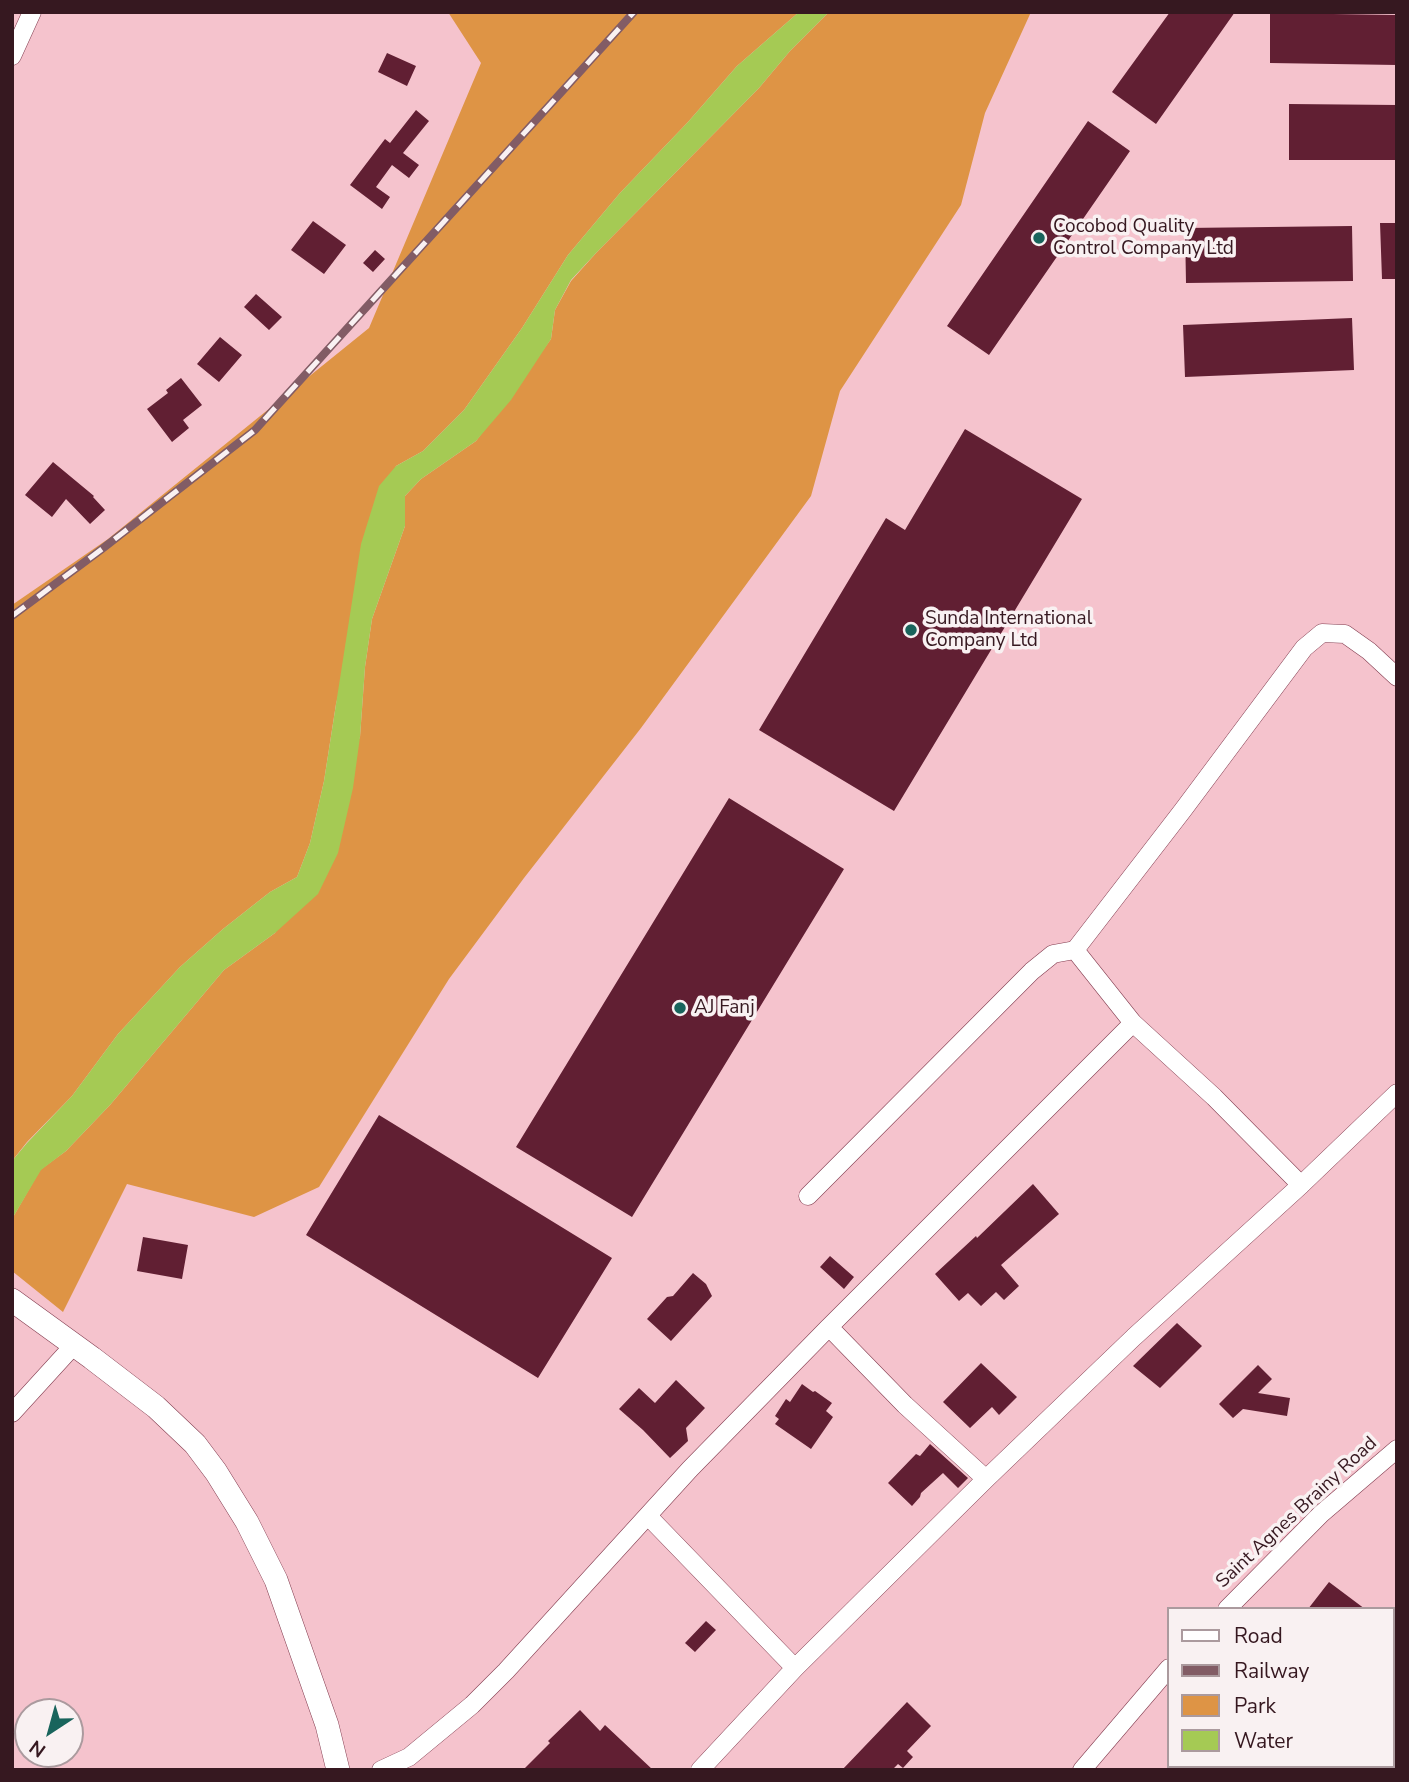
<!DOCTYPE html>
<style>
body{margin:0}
#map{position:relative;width:1409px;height:1782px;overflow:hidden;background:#f5c3cd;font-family:"Nunito Sans",sans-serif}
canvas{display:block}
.frame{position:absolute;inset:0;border:14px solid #361820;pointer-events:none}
.legend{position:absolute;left:1167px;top:1607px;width:228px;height:161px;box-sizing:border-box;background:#f9f1f2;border:2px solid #ab9a9e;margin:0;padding:9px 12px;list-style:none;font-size:21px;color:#361820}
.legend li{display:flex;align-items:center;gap:14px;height:35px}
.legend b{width:35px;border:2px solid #ab9a9e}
.north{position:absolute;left:14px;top:1698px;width:70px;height:70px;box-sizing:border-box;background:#f9f1f2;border:2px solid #ab9a9e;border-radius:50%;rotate:216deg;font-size:19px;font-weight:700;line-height:28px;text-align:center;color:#361820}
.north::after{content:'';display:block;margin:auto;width:24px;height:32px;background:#19645c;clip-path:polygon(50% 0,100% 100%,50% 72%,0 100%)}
</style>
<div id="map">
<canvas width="1409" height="1782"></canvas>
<div class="frame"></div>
<ul class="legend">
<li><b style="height:9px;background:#fff"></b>Road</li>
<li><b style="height:9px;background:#825c65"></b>Railway</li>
<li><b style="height:19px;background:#de9445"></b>Park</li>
<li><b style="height:19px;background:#a5ca54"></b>Water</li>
</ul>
<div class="north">N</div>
</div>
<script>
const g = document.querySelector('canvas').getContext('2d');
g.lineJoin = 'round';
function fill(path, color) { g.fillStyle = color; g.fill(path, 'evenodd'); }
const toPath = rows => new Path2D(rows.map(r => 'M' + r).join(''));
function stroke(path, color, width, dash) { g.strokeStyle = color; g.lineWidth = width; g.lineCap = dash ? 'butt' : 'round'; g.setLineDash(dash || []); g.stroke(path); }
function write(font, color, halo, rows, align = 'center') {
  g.font = font + ' "Nunito Sans",sans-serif'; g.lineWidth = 7; g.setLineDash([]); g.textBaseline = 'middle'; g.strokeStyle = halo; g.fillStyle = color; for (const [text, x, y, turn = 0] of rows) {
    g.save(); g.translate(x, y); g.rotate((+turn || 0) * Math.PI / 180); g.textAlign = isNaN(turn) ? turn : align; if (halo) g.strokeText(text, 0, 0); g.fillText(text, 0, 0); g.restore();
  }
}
const green = toPath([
 [448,12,799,12,737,66,688,122,620,193,568,255,522,328,464,410,423,451,396,466,336,704,324,781,310,843,297,877,270,892,223,929,180,967,118,1034,72,1096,27,1142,12,1161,12,605,108,539,369,328,481,63],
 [829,12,1031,12,985,113,961,205,840,391,811,496,641,728,524,878,449,979,319,1187,254,1217,127,1184,63,1312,12,1271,12,1219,40,1170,66,1151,110,1105,224,970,275,933,360,737,365,667,372,619,405,526,405,496,421,479,476,441,551,339,555,310,571,281,597,252,759,88,790,51]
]);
const water = toPath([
 [799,12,829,12,790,51,759,88,597,252,571,280,555,310,551,339,511,400,476,441,421,479,405,496,405,526,372,619,365,667,360,737,353,788,338,853,318,894,275,933,224,970,110,1105,66,1151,41,1170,12,1219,12,1161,27,1143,72,1096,118,1034,180,967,223,929,270,892,297,877,310,843,324,781,361,544,379,486,396,466,423,451,464,410,522,328,568,255,620,193,688,122,737,66]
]);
const building = toPath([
 [1170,12,1235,12,1156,124,1112,92],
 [1270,13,1397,15,1397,65,1270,63],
 [387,53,416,66,407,86,378,72],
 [1289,104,1397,105,1397,160,1289,160],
 [416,110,429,121,403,153,419,165,409,178,392,165,376,187,390,197,382,209,350,185,385,139,390,143],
 [1088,121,1130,151,989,355,947,326],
 [313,221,346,245,324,274,291,250],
 [1380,223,1397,223,1397,279,1382,279],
 [1352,226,1353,281,1186,283,1185,228],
 [375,250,385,259,373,272,363,263],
 [256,294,282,317,269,330,244,307],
 [1352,318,1354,370,1185,377,1183,325],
 [220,337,242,355,219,382,197,364],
 [181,378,202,405,183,420,189,428,172,442,147,409,168,393,166,390],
 [965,429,1082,499,894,811,759,730,886,518,905,530],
 [53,462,94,496,93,497,105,510,90,524,66,499,52,517,25,495],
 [729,798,844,869,632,1217,516,1147],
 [379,1115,612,1258,538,1378,306,1235],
 [1033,1184,1059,1214,1001,1265,1019,1286,1004,1300,996,1292,981,1306,968,1293,959,1301,935,1274,976,1236,977,1238],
 [143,1237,188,1245,182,1279,137,1271],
 [830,1256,854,1277,844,1289,820,1267],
 [693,1273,706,1284,712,1296,671,1341,647,1319,667,1297,673,1296],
 [1177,1323,1202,1346,1160,1388,1133,1366],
 [981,1363,1017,1397,999,1415,992,1407,970,1428,943,1402],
 [1258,1365,1272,1379,1258,1393,1290,1398,1287,1416,1243,1409,1233,1418,1219,1404],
 [676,1380,705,1408,686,1428,688,1441,670,1458,643,1430,619,1409,639,1388,655,1403],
 [802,1384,813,1392,815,1391,832,1403,826,1411,833,1417,811,1449,775,1424,779,1419,775,1416,786,1399,790,1402],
 [930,1444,968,1478,958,1488,943,1473,921,1493,920,1497,912,1506,888,1483,916,1454,920,1456],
 [1329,1582,1365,1609,1308,1609],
 [706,1621,716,1630,695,1652,685,1643],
 [907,1702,931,1726,907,1751,913,1757,903,1768,898,1764,892,1770,842,1770],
 [580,1710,600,1731,605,1725,653,1770,523,1770,550,1743,548,1741]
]);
const minor = toPath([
 [12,56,32,12],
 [1075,950,1133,1023,1214,1097,1301,1185],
 [808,1196,1032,971,1053,954,1075,950,1183,810,1304,648,1322,633,1345,634,1369,651,1397,677],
 [12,1413,74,1345],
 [986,1479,905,1405,829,1327,1133,1023],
 [648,1516,795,1668],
 [1227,1609,1321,1514,1397,1449],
 [1393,1763,1397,1765],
 [381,1770,409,1757,472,1705,506,1671,690,1469,829,1327],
 [700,1770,795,1668,986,1479,1134,1337,1301,1185,1397,1093],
 [1082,1770,1169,1668]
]);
const major = toPath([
 [12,1300,92,1358,156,1407,195,1444,216,1472,247,1522,276,1580,327,1725,338,1770]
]);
const rail = toPath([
 [12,616,102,549,255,430,634,12]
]);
const markers = [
 [1039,238,7,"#19645c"],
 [911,630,7,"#19645c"],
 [680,1008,7,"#19645c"]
];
const poiNames = [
 ["Cocobod Quality",1053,227],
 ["Control Company Ltd",1053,249],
 ["Sunda International",925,619],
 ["Company Ltd",925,641],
 ["AJ Fanj",694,1008]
];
const streetNames = [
 ["Saint Agnes Brainy Road",1297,1513,-43]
];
fill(green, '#de9445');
fill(water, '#a5ca54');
fill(building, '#611f33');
stroke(minor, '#833d50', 19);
stroke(major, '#833d50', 24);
stroke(minor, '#fff', 18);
stroke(major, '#fff', 23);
stroke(rail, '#825c65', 8);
stroke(rail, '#f9f1f2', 5, [16]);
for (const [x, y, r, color] of markers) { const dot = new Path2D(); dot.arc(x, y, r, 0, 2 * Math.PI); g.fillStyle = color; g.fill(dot); stroke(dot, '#f9f1f2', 2.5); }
write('19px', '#361820', '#f9f1f2', poiNames, 'left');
write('19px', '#361820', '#f9f1f2', streetNames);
</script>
